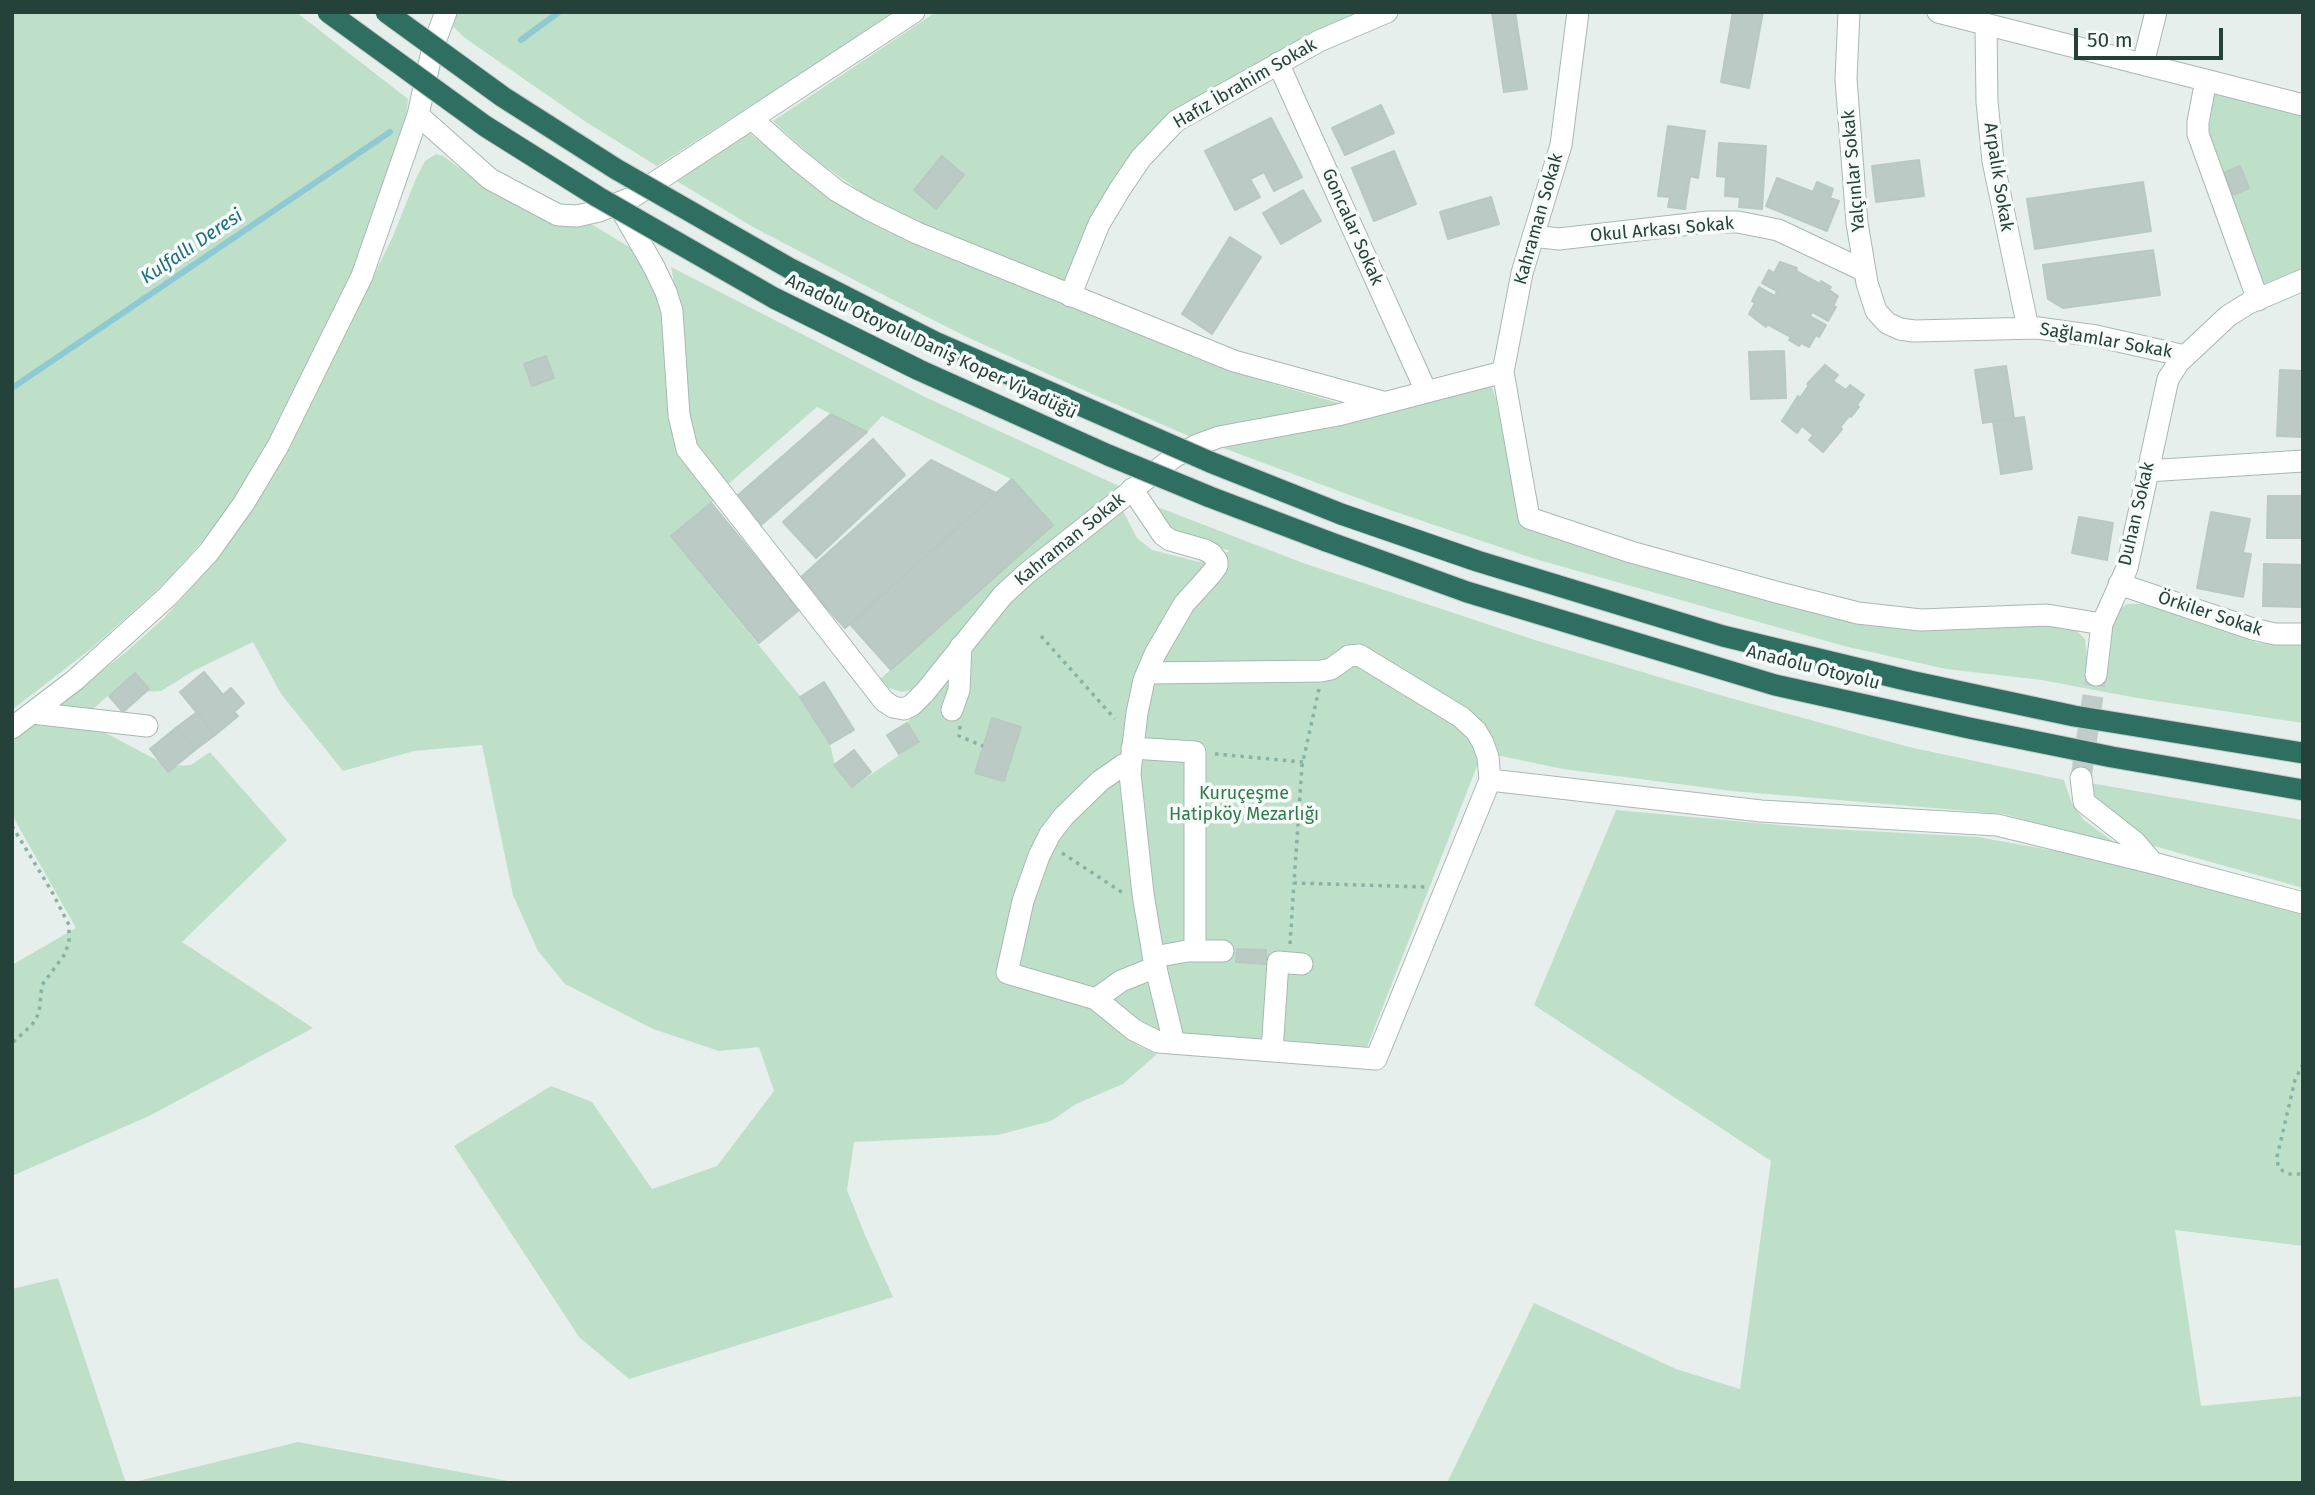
<!DOCTYPE html>
<meta charset="utf-8">
<style>
body{margin:0}
#map{position:relative;width:2315px;height:1495px;overflow:hidden;background:#e6efeb;font-family:"Fira Sans",sans-serif}
canvas{display:block}
.frame{position:absolute;inset:0;border:14px solid #24423a;pointer-events:none}
.scale{position:absolute;left:2074px;top:28px;width:149px;height:32px;box-sizing:border-box;border:4px solid #24423a;border-top:0;padding-left:9px;font-size:21px;line-height:24px;white-space:nowrap;color:#24423a;-webkit-text-stroke:5px #f7fbf9;paint-order:stroke}
</style>
<div id="map">
<canvas width="2315" height="1495"></canvas>
<div class="frame"></div>
<div class="scale">50 m</div>
</div>
<script>
const g = document.querySelector('canvas').getContext('2d');
g.lineJoin = 'round';
function fill(path, color) { g.fillStyle = color; g.fill(path, 'evenodd'); }
const toPath = rows => new Path2D(rows.map(r => 'M' + r).join(''));
function stroke(path, color, width, dash) { g.strokeStyle = color; g.lineWidth = width; g.lineCap = dash ? 'butt' : 'round'; g.setLineDash(dash || []); g.stroke(path); }
function write(font, color, halo, rows, align = 'center') {
  g.font = font + ' "Fira Sans",sans-serif'; g.lineWidth = 7; g.setLineDash([]); g.textBaseline = 'middle'; g.strokeStyle = halo; g.fillStyle = color; for (const [text, x, y, turn = 0] of rows) {
    g.save(); g.translate(x, y); g.rotate((+turn || 0) * Math.PI / 180); g.textAlign = isNaN(turn) ? turn : align; if (halo) g.strokeText(text, 0, 0); g.fillText(text, 0, 0); g.restore();
  }
}
const green = toPath([
 [12,12,296,12,408,99,402,153,388,196,331,324,261,462,215,527,167,581,92,648,12,710],
 [456,12,896,12,657,166,586,122,465,38,449,23],
 [936,12,1367,12,1166,119,1067,283,940,233,868,197,812,157,773,121],
 [2215,92,2303,115,2303,268,2264,284,2208,131],
 [748,132,837,202,879,227,932,252,1007,280,1226,370,1345,405,1191,437,1081,389,967,337,862,284,753,227,675,180],
 [436,154,443,156,486,187,524,210,557,224,593,225,634,250,655,286,667,322,674,438,685,463,715,500,671,537,800,696,830,744,835,765,852,787,919,742,907,723,972,640,1014,593,1121,507,1137,538,1152,550,1199,562,1230,551,1185,537,1169,529,1155,506,1303,563,1538,641,1723,696,1909,747,2064,780,2072,804,2084,820,2119,846,2004,814,1732,791,1563,769,1496,755,1479,761,1367,1047,1162,1032,1096,1004,1137,1045,1157,1054,1123,1084,1076,1104,1051,1121,998,1135,854,1142,847,1190,865,1235,893,1297,629,1379,579,1337,454,1146,551,1086,592,1102,652,1189,717,1166,774,1091,759,1047,719,1051,653,1029,565,984,538,951,513,895,482,745,414,751,343,771,281,694,253,642,195,670,161,691,140,692,134,673,94,708,87,723,168,766,191,765,210,752,287,840,182,942,313,1028,149,1116,12,1176,12,965,76,928,12,815,12,740,125,653,164,618,207,570,243,523,324,378,393,236,417,176,425,161],
 [671,267,925,397,1121,487,913,690,902,692,889,688,880,679,1052,525,1011,479,882,416,867,432,817,407,726,486,698,447,690,424,687,396,685,337],
 [1486,383,1492,388,1496,399,1512,484,1527,527,1641,564,1870,626,1918,629,2059,625,2077,631,2085,639,2089,673,2116,611,2127,604,2143,604,2258,643,2303,645,2303,723,2137,698,2042,680,1946,669,1844,646,1535,559,1387,509,1218,446],
 [2090,783,2303,820,2303,888,2154,846,2092,799],
 [1616,810,1812,828,1978,837,2061,852,2222,890,2303,914,2303,1246,2175,1230,2201,1406,2303,1396,2303,1483,1447,1483,1534,1303,1676,1369,1740,1389,1771,1161,1534,1005],
 [58,1278,126,1483,12,1483,12,1289],
 [298,1442,519,1483,130,1483]
]);
const stream = toPath([
 [521,40,559,12],
 [12,388,390,132]
]);
const building = toPath([
 [1492,12,1515,12,1527,89,1504,92,1492,12],
 [1733,12,1763,12,1749,88,1721,82,1733,12],
 [1381,105,1394,133,1345,155,1332,128,1381,105],
 [1271,118,1302,177,1274,191,1264,172,1250,179,1260,197,1235,210,1205,151,1271,118],
 [1668,126,1705,131,1698,178,1690,176,1685,209,1668,207,1670,197,1658,196,1668,126],
 [1719,143,1766,146,1762,209,1739,207,1740,197,1725,196,1726,177,1717,176,1719,143],
 [1394,151,1416,204,1374,221,1352,168,1394,151],
 [942,156,964,175,936,209,914,190,942,156],
 [1919,160,1924,196,1876,202,1872,166,1919,160],
 [2240,166,2249,188,2233,195,2224,173,2240,166],
 [1777,178,1813,192,1817,182,1833,189,1830,198,1839,201,1827,231,1766,206,1777,178],
 [2143,182,2151,231,2035,249,2027,199,2143,182],
 [1303,190,1321,221,1281,244,1263,213,1303,190],
 [1491,197,1499,224,1448,239,1440,212,1491,197],
 [1230,237,1261,257,1212,334,1182,314,1230,237],
 [2153,250,2160,295,2063,308,2048,299,2043,265,2153,250],
 [1780,262,1797,268,1796,271,1820,284,1821,281,1831,287,1829,290,1838,296,1833,306,1836,307,1828,321,1812,312,1810,316,1826,325,1819,337,1816,335,1809,347,1801,343,1799,346,1789,340,1791,337,1767,324,1766,327,1749,314,1755,303,1752,301,1759,287,1775,296,1777,291,1762,283,1769,270,1774,273,1780,262],
 [1784,351,1786,398,1751,399,1749,352,1784,351],
 [546,356,554,378,532,386,524,364,546,356],
 [1825,365,1838,375,1833,381,1846,390,1850,385,1864,395,1857,405,1859,407,1851,417,1849,416,1840,427,1842,429,1823,452,1809,440,1813,435,1802,426,1797,433,1782,421,1798,396,1800,398,1809,385,1807,384,1825,365],
 [2006,366,2014,418,1983,423,1975,370,2006,366],
 [2280,370,2303,371,2303,437,2277,436,2280,370],
 [831,414,867,432,761,525,737,496,831,414],
 [2024,417,2032,469,2001,474,1993,421,2024,417],
 [873,439,905,475,816,558,783,522,873,439],
 [931,460,996,493,845,628,800,578,931,460],
 [1012,479,1053,525,891,670,850,624,1012,479],
 [2268,496,2303,496,2303,538,2267,538,2268,496],
 [711,503,799,610,759,643,671,536,711,503],
 [2211,512,2250,519,2243,553,2251,554,2243,597,2197,588,2211,512],
 [2079,517,2113,523,2107,560,2072,553,2079,517],
 [2264,564,2303,565,2303,607,2263,606,2264,564],
 [204,672,223,695,231,688,244,703,234,712,238,716,215,735,180,692,204,672],
 [135,673,149,689,123,712,109,696,135,673],
 [824,682,854,730,830,744,800,697,824,682],
 [197,712,215,735,195,750,177,727,197,712],
 [992,718,1021,727,1004,781,975,773,992,718],
 [907,723,919,742,899,754,887,735,907,723],
 [177,727,195,750,168,772,150,749,177,727],
 [854,750,871,772,852,787,834,765,854,750],
 [1237,949,1266,950,1266,964,1236,962,1237,949]
]);
const minorTunnel = toPath([
 [2081,778,2096,675]
]);
const path = toPath([
 [1041,636,1115,719],
 [1319,689,1302,766,1294,883,1426,887],
 [960,726,959,736,983,746],
 [1215,754,1303,762],
 [12,826,51,890,69,925,69,941,65,954,42,985,39,1013,32,1025,12,1043],
 [1062,853,1123,893],
 [1290,944,1294,883],
 [2303,1064,2295,1080,2277,1157,2278,1166,2283,1171,2290,1174,2303,1174]
]);
const minor = toPath([
 [1849,12,1846,79,1857,223,1867,283,1876,311,1887,323,1900,329,1914,331,2038,328,2096,336,2185,356],
 [1938,12,2303,105],
 [1986,25,1987,102,1993,161,2028,328],
 [1278,63,1426,391],
 [2143,64,2156,12],
 [2206,80,2198,122,2198,134,2258,300],
 [418,115,490,179,558,215,577,216,599,211,631,198,914,12],
 [752,119,797,159,837,191,870,210,917,233,1234,361,1383,402],
 [618,204,654,267,666,292,672,311,679,415,687,449,884,701,893,707,904,709,912,705,925,692,1003,595,1027,573,1174,457,1197,445,1219,437,1338,415,1503,372,1522,273,1561,145,1578,12],
 [1533,236,1559,239,1708,222,1738,222,1778,230,1865,271],
 [1070,296,1099,224,1120,189,1141,158,1176,121,1319,41,1387,12],
 [1503,372,1529,518,1631,552,1776,592,1858,613,1921,620,2047,615,2102,624],
 [2147,471,2303,461],
 [1132,489,1163,535,1170,540,1205,550,1212,554,1217,561,1217,566,1212,573,1184,604,1155,654,1144,680,1137,713,1131,763,1130,774,1143,894,1154,960,1174,1043],
 [2119,584,2253,629,2275,634,2303,634],
 [2096,675,2102,624,2127,568,2168,379,2179,362,2228,316,2249,303,2303,280],
 [952,710,959,690,961,646],
 [32,713,147,726],
 [12,728,75,680,168,596,209,552,244,503,278,446,362,276,418,115,433,47,446,12],
 [1132,748,1195,752,1195,951],
 [1131,763,1123,765,1100,781,1064,816,1050,834,1039,856,1023,901,1007,973,1096,999,1134,1030,1158,1042,1376,1059,1490,780,1488,757,1483,743,1476,731,1461,717,1359,655,1349,656,1331,669,1321,671,1147,673],
 [2081,778,2084,802,2135,842,2153,863],
 [1490,780,1761,811,1997,825,2153,863,2303,903],
 [1154,957,1187,951,1223,951],
 [1096,999,1121,981,1156,967],
 [1272,1051,1278,962,1302,964]
]);
const highway = toPath([
 [1341,514,1477,561,1723,636,1910,681,2074,716,2303,753],
 [1326,541,1467,592,1775,685,1969,728,2112,757,2303,790]
]);
const highwayBridge = toPath([
 [328,12,485,126,598,197,774,298,919,370,1108,455,1210,497,1326,541],
 [386,12,503,97,616,169,789,268,935,342,1210,462,1341,514]
]);
const streetNames = [
 ["Hafız İbrahim Sokak",1245,84,-30],
 ["Yalçınlar Sokak",1854,171,-95],
 ["Arpalık Sokak",1998,177,81],
 ["Kahraman Sokak",1539,219,-74],
 ["Goncalar Sokak",1352,227,66],
 ["Okul Arkası Sokak",1662,230,-5],
 ["Sağlamlar Sokak",2106,341,10],
 ["Anadolu Otoyolu Daniş Koper Viyadüğü",931,347,25],
 ["Duhan Sokak",2137,514,-77],
 ["Kahraman Sokak",1070,540,-39],
 ["Örkiler Sokak",2210,614,18],
 ["Anadolu Otoyolu",1813,668,14]
];
const parkNames = [
 ["Kuruçeşme",1244,794],
 ["Hatipköy Mezarlığı",1244,815]
];
const waterNames = [
 ["Kulfallı Deresi",192,247,-34]
];
fill(green, '#bfe0c8');
stroke(stream, '#8ec9d4', 6);
fill(building, '#bbcac4');
stroke(building, '#b8c9c2', 2);
stroke(minorTunnel, '#bfccc8', 21, [21, 10]);
stroke(minor, '#a8b8b2', 23);
stroke(highway, '#c2cac8', 23);
stroke(path, '#86b3a5', 3.5, [3.5, 5]);
stroke(minor, '#fff', 21);
stroke(highway, '#2f6f62', 21);
stroke(highwayBridge, '#c2cac8', 23, []);
stroke(highwayBridge, '#2f6f62', 21);
write('18px', '#24423a', '#f7fbf9', streetNames);
write('18px', '#2d7a4b', '#f7fbf9', parkNames);
write('italic 19px', '#1c6f80', '#f7fbf9', waterNames);
</script>
